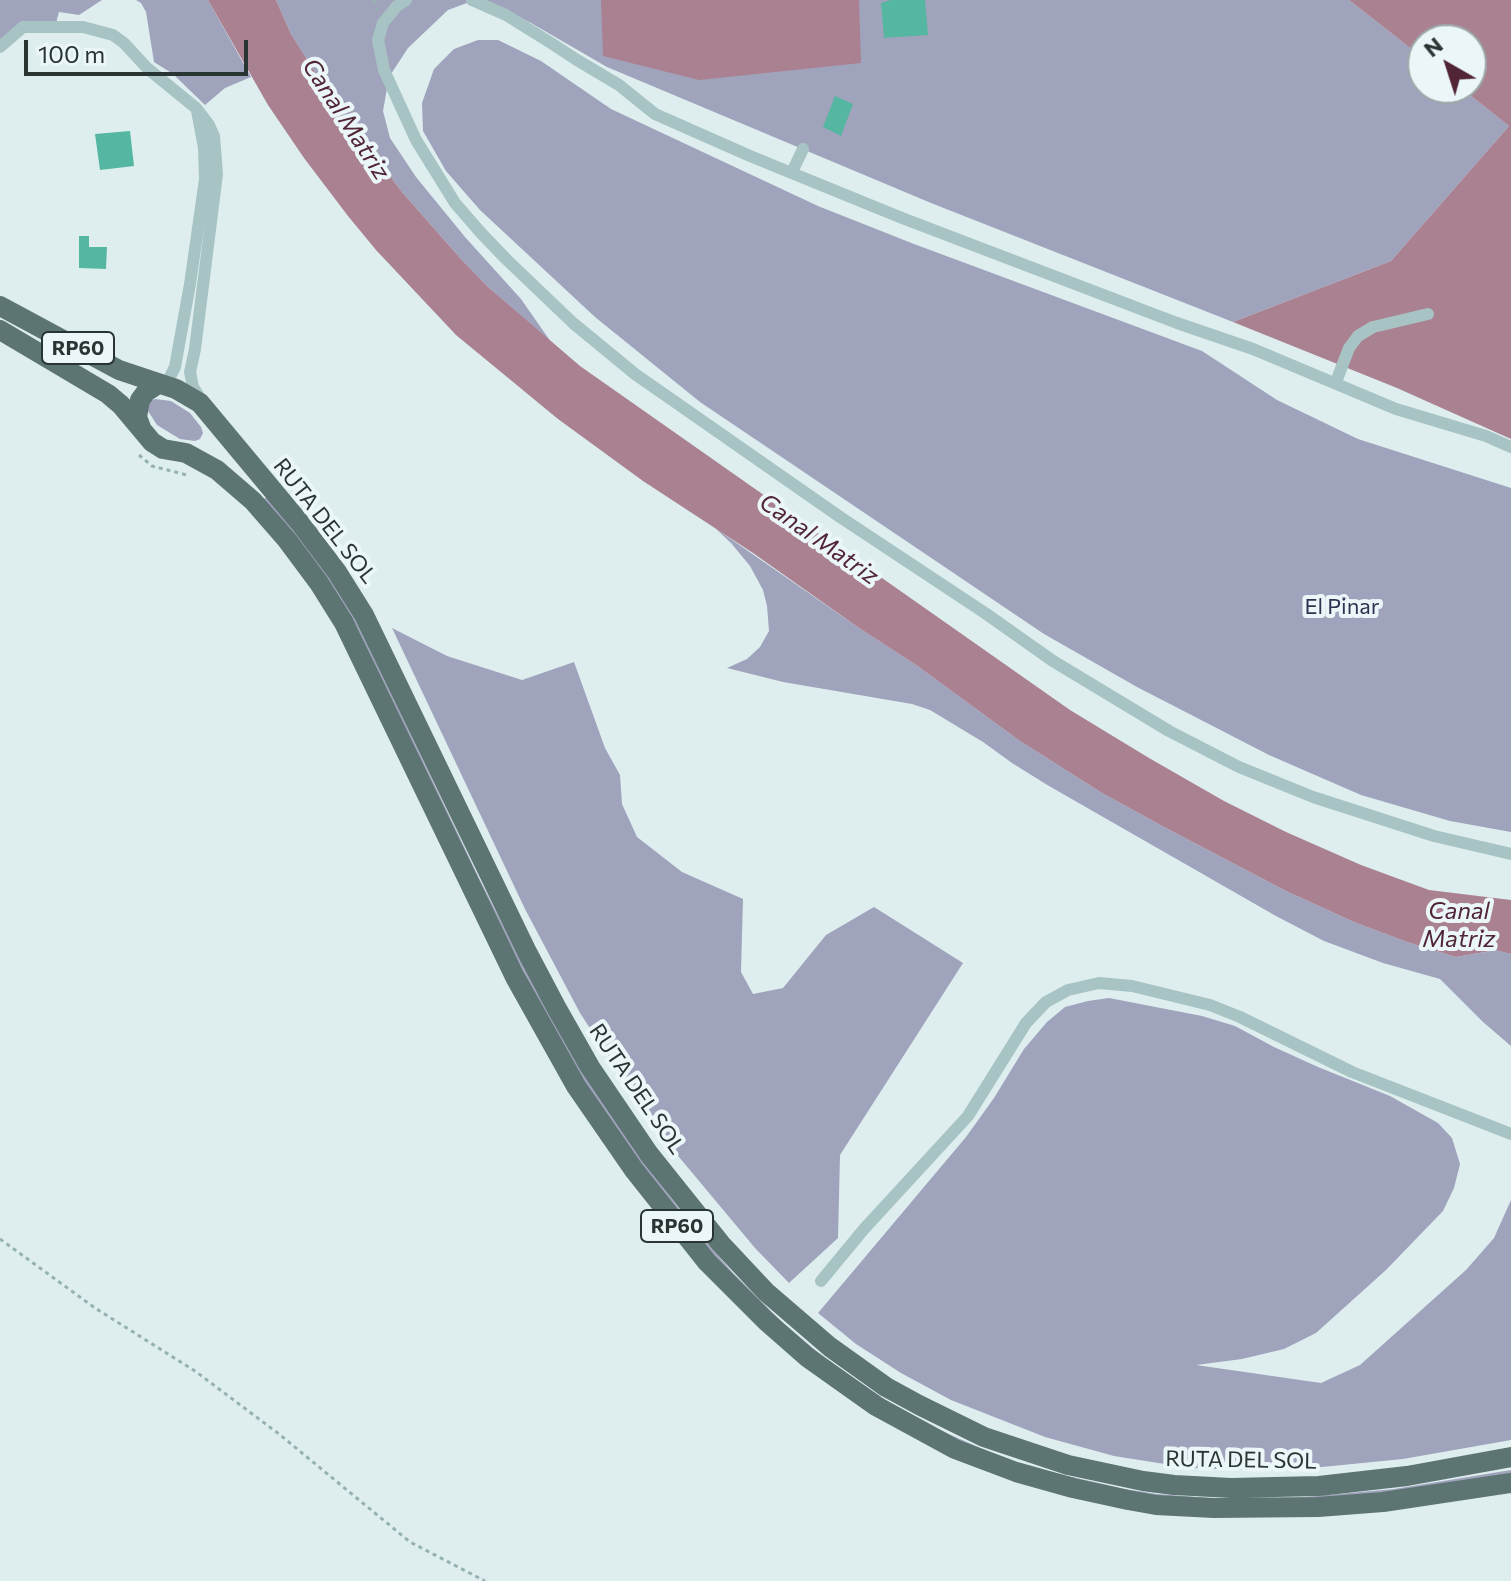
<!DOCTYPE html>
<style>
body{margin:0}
#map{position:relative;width:1511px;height:1581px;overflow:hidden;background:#deeeef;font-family:Commissioner,sans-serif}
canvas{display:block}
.north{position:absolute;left:1407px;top:24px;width:80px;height:80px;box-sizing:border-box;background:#eaf6f7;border:2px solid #9da9a9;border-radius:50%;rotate:321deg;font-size:22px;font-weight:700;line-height:32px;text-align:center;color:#293533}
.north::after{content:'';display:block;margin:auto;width:28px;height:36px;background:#512436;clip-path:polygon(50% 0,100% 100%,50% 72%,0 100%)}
.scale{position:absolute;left:24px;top:40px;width:224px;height:36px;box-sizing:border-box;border:4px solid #293533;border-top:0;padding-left:10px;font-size:24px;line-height:28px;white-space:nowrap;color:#293533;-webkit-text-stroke:6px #eaf6f7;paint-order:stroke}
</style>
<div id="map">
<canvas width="1511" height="1581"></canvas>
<div class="north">N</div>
<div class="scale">100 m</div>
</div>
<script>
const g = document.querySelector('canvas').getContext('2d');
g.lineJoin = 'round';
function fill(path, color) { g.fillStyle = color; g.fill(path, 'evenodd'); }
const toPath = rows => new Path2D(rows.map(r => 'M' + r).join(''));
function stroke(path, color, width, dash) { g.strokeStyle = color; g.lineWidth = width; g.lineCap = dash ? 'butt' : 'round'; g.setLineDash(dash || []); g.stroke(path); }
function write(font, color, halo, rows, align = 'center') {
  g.font = font + ' Commissioner,sans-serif'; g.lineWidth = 8; g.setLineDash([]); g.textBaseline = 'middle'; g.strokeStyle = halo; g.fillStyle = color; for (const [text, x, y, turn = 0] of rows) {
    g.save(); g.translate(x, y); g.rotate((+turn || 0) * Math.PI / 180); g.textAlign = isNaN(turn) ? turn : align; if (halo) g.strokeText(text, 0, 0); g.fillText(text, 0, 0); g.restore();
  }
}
const green = toPath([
 [0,0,102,0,79,15,59,12,55,27,23,27,0,47],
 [136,0,208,0,251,77,225,88,205,105,173,74,154,62,146,12,141,3],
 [276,0,475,0,448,10,408,48,389,77,383,111,390,138,416,177,465,237,521,299,551,342,488,287,460,258,402,192,335,104,291,34],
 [485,0,1349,0,1423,58,1423,88,1461,88,1509,126,1391,261,1233,322,931,203,607,67,531,23],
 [478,40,498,40,541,61,611,109,818,206,914,244,1202,351,1277,400,1358,439,1511,488,1511,832,1450,821,1361,795,1269,755,1137,687,1044,634,700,402,595,317,480,210,446,171,423,131,422,103,434,69,454,49],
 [155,399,171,401,190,413,201,427,203,433,200,439,195,441,180,439,157,425,148,411,149,402],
 [267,497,333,581,358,624,479,878,537,992,635,1151,696,1230,733,1273,783,1323,826,1359,886,1400,935,1428,987,1451,1013,1462,1050,1472,1125,1489,1157,1494,1222,1499,1294,1498,1394,1489,1511,1470,1511,1473,1447,1485,1336,1498,1187,1500,1092,1486,987,1454,884,1403,781,1326,711,1254,632,1152,580,1075,545,1014,477,879,356,625,322,571,264,499],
 [715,528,859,628,916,665,1020,741,1102,793,1164,827,1286,891,1354,922,1407,942,1456,957,1497,950,1511,954,1511,1046,1483,1022,1440,979,1383,963,1324,941,1276,916,1049,786,1012,763,983,742,930,710,912,704,783,682,727,668,747,659,760,647,769,631,767,606,763,590,750,566,731,543],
 [392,628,447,656,522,680,574,662,605,748,620,775,622,804,637,837,682,872,743,899,741,972,753,994,783,988,826,935,874,907,963,963,840,1155,838,1238,789,1283,755,1248,674,1151,641,1106,580,1013,525,909],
 [1109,998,1202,1016,1235,1026,1274,1047,1318,1067,1390,1096,1438,1123,1452,1138,1460,1164,1454,1188,1443,1211,1386,1270,1316,1333,1284,1349,1242,1359,1196,1365,1321,1383,1360,1365,1466,1270,1494,1238,1511,1200,1511,1440,1403,1459,1322,1467,1254,1470,1190,1468,1114,1456,1045,1437,951,1400,901,1373,856,1344,818,1313,966,1137,994,1098,1024,1049,1047,1022,1065,1007,1088,1001]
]);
const water = toPath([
 [208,0,276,0,291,34,335,104,402,192,460,258,488,287,580,366,1070,710,1149,758,1224,801,1286,832,1361,865,1429,890,1511,900,1511,954,1496,950,1456,957,1407,942,1354,922,1286,891,1164,827,1102,793,1020,741,916,665,859,628,753,553,643,481,558,419,456,335,376,250,348,216,304,158,268,105],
 [601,0,859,0,861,63,699,80,603,56],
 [1349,0,1511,0,1511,439,1397,388,1233,322,1391,261,1509,126,1461,88,1471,88,1471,40,1423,40,1423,58]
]);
const building = toPath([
 [891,0,925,0,928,35,884,38,881,3],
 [835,96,853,104,841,136,823,127],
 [130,131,134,166,100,170,95,134],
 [79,236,89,236,89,247,107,247,106,269,79,268]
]);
const path = toPath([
 [373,0,378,11],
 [139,455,152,466,187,475],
 [0,1239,95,1308,195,1371,279,1434,410,1542,485,1581]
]);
const street = toPath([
 [406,0,397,6,383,23,378,40,384,70,416,140,455,203,481,233,507,260,573,323,635,374,840,517,985,613,1053,661,1169,731,1239,767,1313,797,1434,836,1511,854],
 [472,0,506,15,551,43,577,60,619,85,655,114,750,156,902,218,1177,323,1253,349,1396,409,1486,436,1511,447],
 [0,47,23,27,83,27,113,35,124,43,147,68,196,108,209,125,214,136,217,174,195,349,190,372,193,387,201,400],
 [792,172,803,149],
 [1336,382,1349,348,1358,336,1373,327,1428,314],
 [162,385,169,379,175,367,190,284,205,179,204,148,197,111],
 [821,1281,864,1229,968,1116,1026,1023,1046,1002,1068,990,1099,983,1132,986,1210,1005,1240,1017,1352,1072,1511,1134]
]);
const primary = toPath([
 [0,306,119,370,176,389,200,403,300,523,337,572,364,615,527,952,556,1007,590,1067,649,1154,721,1244,766,1292,830,1347,886,1387,919,1405,984,1437,1068,1465,1143,1481,1174,1485,1231,1488,1319,1486,1407,1476,1511,1457],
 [0,330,108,394,121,405,152,442,163,449,186,453,217,470,253,501,287,540,319,583,344,623,515,977,576,1086,634,1170,707,1262,766,1321,807,1357,876,1406,955,1449,1016,1472,1073,1488,1128,1500,1156,1505,1214,1508,1318,1507,1383,1502,1511,1483],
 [142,430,137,417,140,400,146,392,158,384]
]);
const shields = [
 [78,348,72],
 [677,1226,72]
];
const shieldNames = [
 ["RP60",78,348],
 ["RP60",677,1226]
];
const streetNames = [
 ["RUTA DEL SOL",325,521,52],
 ["RUTA DEL SOL",637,1089,56],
 ["RUTA DEL SOL",1241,1460,1]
];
const parkNames = [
 ["El Pinar",1342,607]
];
const waterNames = [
 ["Canal Matriz",346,119,57],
 ["Canal Matriz",819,539,35],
 ["Canal",1459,911],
 ["Matriz",1459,939]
];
fill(green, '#a0a3bc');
fill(water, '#a98191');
fill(building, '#55b6a1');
stroke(path, '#96b1b1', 3, [4, 4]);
stroke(street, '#a8c3c3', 12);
stroke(primary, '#5d7572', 20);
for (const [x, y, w] of shields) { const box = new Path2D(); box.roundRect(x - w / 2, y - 16, w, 32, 6); g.fillStyle = '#eaf6f7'; g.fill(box); stroke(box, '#293533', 2); }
write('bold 20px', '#293533', null, shieldNames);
write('22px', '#293533', '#eaf6f7', streetNames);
write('22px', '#303350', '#eaf6f7', parkNames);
write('italic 24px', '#512436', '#eaf6f7', waterNames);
</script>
